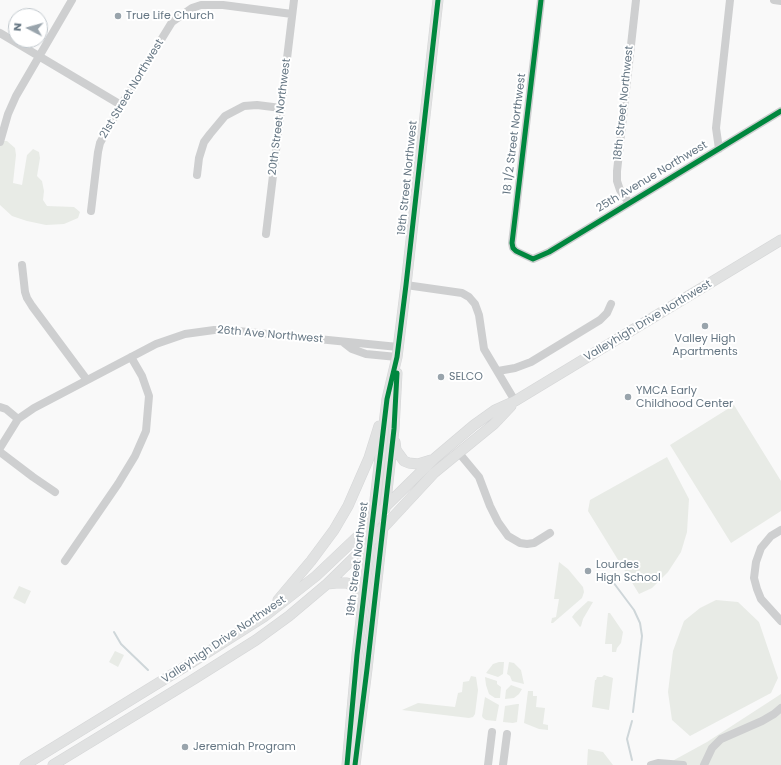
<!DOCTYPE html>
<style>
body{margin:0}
#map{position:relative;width:781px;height:765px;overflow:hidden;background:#f9f9f9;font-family:Poppins,sans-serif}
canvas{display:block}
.north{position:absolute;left:8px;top:8px;width:40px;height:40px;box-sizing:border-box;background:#fff;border:1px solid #c1c8cd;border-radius:50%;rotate:276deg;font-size:11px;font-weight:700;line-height:16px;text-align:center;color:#657683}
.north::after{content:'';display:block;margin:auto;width:14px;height:18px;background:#99a4ac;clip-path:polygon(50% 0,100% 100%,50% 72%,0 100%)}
</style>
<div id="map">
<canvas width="781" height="765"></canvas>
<div class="north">N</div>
</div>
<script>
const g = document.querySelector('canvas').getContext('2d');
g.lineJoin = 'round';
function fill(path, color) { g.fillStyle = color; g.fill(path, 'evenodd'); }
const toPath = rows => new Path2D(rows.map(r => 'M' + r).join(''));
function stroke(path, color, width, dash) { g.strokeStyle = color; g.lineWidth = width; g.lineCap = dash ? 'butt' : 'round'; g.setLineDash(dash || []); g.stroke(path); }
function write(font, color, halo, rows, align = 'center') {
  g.font = font + ' Poppins,sans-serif'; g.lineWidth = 4; g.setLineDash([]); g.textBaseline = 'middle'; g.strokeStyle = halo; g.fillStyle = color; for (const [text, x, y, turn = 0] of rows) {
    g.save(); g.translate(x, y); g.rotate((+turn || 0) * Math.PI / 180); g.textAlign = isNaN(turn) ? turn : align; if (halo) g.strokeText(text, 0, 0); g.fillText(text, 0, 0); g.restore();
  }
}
const green = toPath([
 [0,141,7,141,15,148,16,155,13,183,22,185,27,155,33,149,39,152,40,158,37,176,42,181,44,191,43,200,47,206,74,207,80,212,78,218,64,224,46,225,27,221,12,216,0,205],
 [734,405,781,481,781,511,731,543,670,445],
 [667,457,689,499,687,532,681,552,668,572,652,588,639,594,588,511,590,500],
 [559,562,568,569,583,587,584,592,582,598,553,623,551,623,552,618,556,617,559,599,554,599],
 [19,586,31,591,25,604,13,598],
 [716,600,738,602,759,622,778,678,771,693,690,736,672,720,668,692,673,651,684,621,700,608],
 [588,601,593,602,583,619,581,626,580,627,572,617,575,613],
 [608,613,610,613,623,632,621,643,617,648,616,652,612,652,612,644,605,644],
 [115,651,124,655,118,667,109,662],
 [499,662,504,662,503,674,498,677,486,673,493,664],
 [509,662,514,663,521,670,524,684,512,681,510,676,507,674],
 [604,675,613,678,609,710,592,707,595,680,596,680,597,677,602,677],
 [471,676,476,677,478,690,475,714,473,717,469,718,402,710,418,703,455,707,458,693,462,692,463,682,469,681],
 [485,677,497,681,497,684,501,687,500,698,495,698,489,694,486,685],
 [511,685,522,689,519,694,514,698,505,699,506,690],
 [528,691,533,691,533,696,537,696,536,707,545,708,543,724,548,725,548,730,539,729,524,723],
 [781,694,781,765,665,765,707,742],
 [485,697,499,705,496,721,486,720,483,718,482,716],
 [517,704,519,704,517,722,513,723,503,722,505,706],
 [588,749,603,752,613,765,587,765]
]);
const stream = toPath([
 [613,582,634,610,640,623,642,636,633,712],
 [114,632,121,644,148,670],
 [632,721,627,739,632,760]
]);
const minor = toPath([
 [541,0,512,243,513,248,516,251,533,259,549,252,781,111],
 [774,0,781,1],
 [0,33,121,105],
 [0,142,8,114,16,96,72,0],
 [719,149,716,128,730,0],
 [197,175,199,158,204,142,210,134,225,116,244,106,257,105,281,108],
 [629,203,620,190,617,181,617,171,636,0],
 [91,211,98,152,100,143,121,105,172,22,192,8,201,5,223,5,292,14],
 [266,234,294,0],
 [22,265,25,292,27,298,32,306,87,380],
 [406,285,462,293,469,297,475,304,479,315,484,349,515,401],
 [343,342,352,349,366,354,397,357],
 [498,371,515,368,531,362,600,320,607,313,611,304],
 [0,407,6,409,18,419],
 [0,448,18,419,34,408,156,344,185,334,214,330,228,330,398,347],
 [0,452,33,477,55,492],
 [459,453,479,477,490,506,498,522,508,536,520,543,527,544,534,543,550,533],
 [781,530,771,536,761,548,756,562,754,578,757,589,761,599,781,621],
 [65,561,118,484,135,456,146,431,149,396,142,376,131,357],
 [488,765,492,732],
 [503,765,507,734],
 [651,765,658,763,683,765],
 [704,765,712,748,721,739,762,721,774,714,781,708]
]);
const major = toPath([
 [395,442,396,450,404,461,409,463,418,464,431,460],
 [385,509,394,429,397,373],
 [327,584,336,583,347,583,355,587,363,600],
 [278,600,311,561,334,530,348,506,369,458,379,426],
 [25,765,186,666,265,616,316,576,373,522,385,507,435,458,474,425,495,410,515,401,781,240],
 [53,765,194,679,256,640,289,616,327,584,370,542,434,473,494,424,511,406],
 [347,765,357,655,370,542,387,399,397,357,406,285,438,0],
 [355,765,367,669,383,527]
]);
const cycleway = toPath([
 [541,0,512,243,513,248,516,251,533,259,549,252,781,111],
 [347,765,357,655,370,542,387,399,397,357,406,285,438,0],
 [355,765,367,669,394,429,397,373]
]);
const markers = [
 [118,16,4,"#99a4ac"],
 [705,326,4,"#99a4ac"],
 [441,377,4,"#99a4ac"],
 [628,397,4,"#99a4ac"],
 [588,571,4,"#99a4ac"],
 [185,747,4,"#99a4ac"]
];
const poiNames = [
 ["True Life Church",126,16],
 ["Valley High",705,339,"center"],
 ["Apartments",705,352,"center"],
 ["SELCO",449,377],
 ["YMCA Early",636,391],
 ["Childhood Center",636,404],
 ["Lourdes",596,565],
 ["High School",596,578],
 ["Jeremiah Program",193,747]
];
const streetNames = [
 ["21st Street Northwest",132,89,-59],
 ["18th Street Northwest",624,103,-84],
 ["20th Street Northwest",280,117,-83],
 ["18 1/2 Street Northwest",515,134,-83],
 ["25th Avenue Northwest",652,177,-31],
 ["19th Street Northwest",408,178,-84],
 ["Valleyhigh Drive Northwest",648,321,-31],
 ["26th Ave Northwest",270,335,5],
 ["19th Street Northwest",358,559,-83],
 ["Valleyhigh Drive Northwest",224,640,-34]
];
fill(green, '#e8ebe6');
stroke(stream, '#ced6d9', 2);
stroke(major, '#d5d6d7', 11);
stroke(minor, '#cecfd0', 8);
stroke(major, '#e1e2e2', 10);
stroke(cycleway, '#00873e', 5);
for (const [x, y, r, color] of markers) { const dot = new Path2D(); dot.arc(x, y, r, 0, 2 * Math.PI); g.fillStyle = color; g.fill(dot); stroke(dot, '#fff', 1.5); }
write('11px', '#657683', '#fff', poiNames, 'left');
write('11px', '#657683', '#fff', streetNames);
</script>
